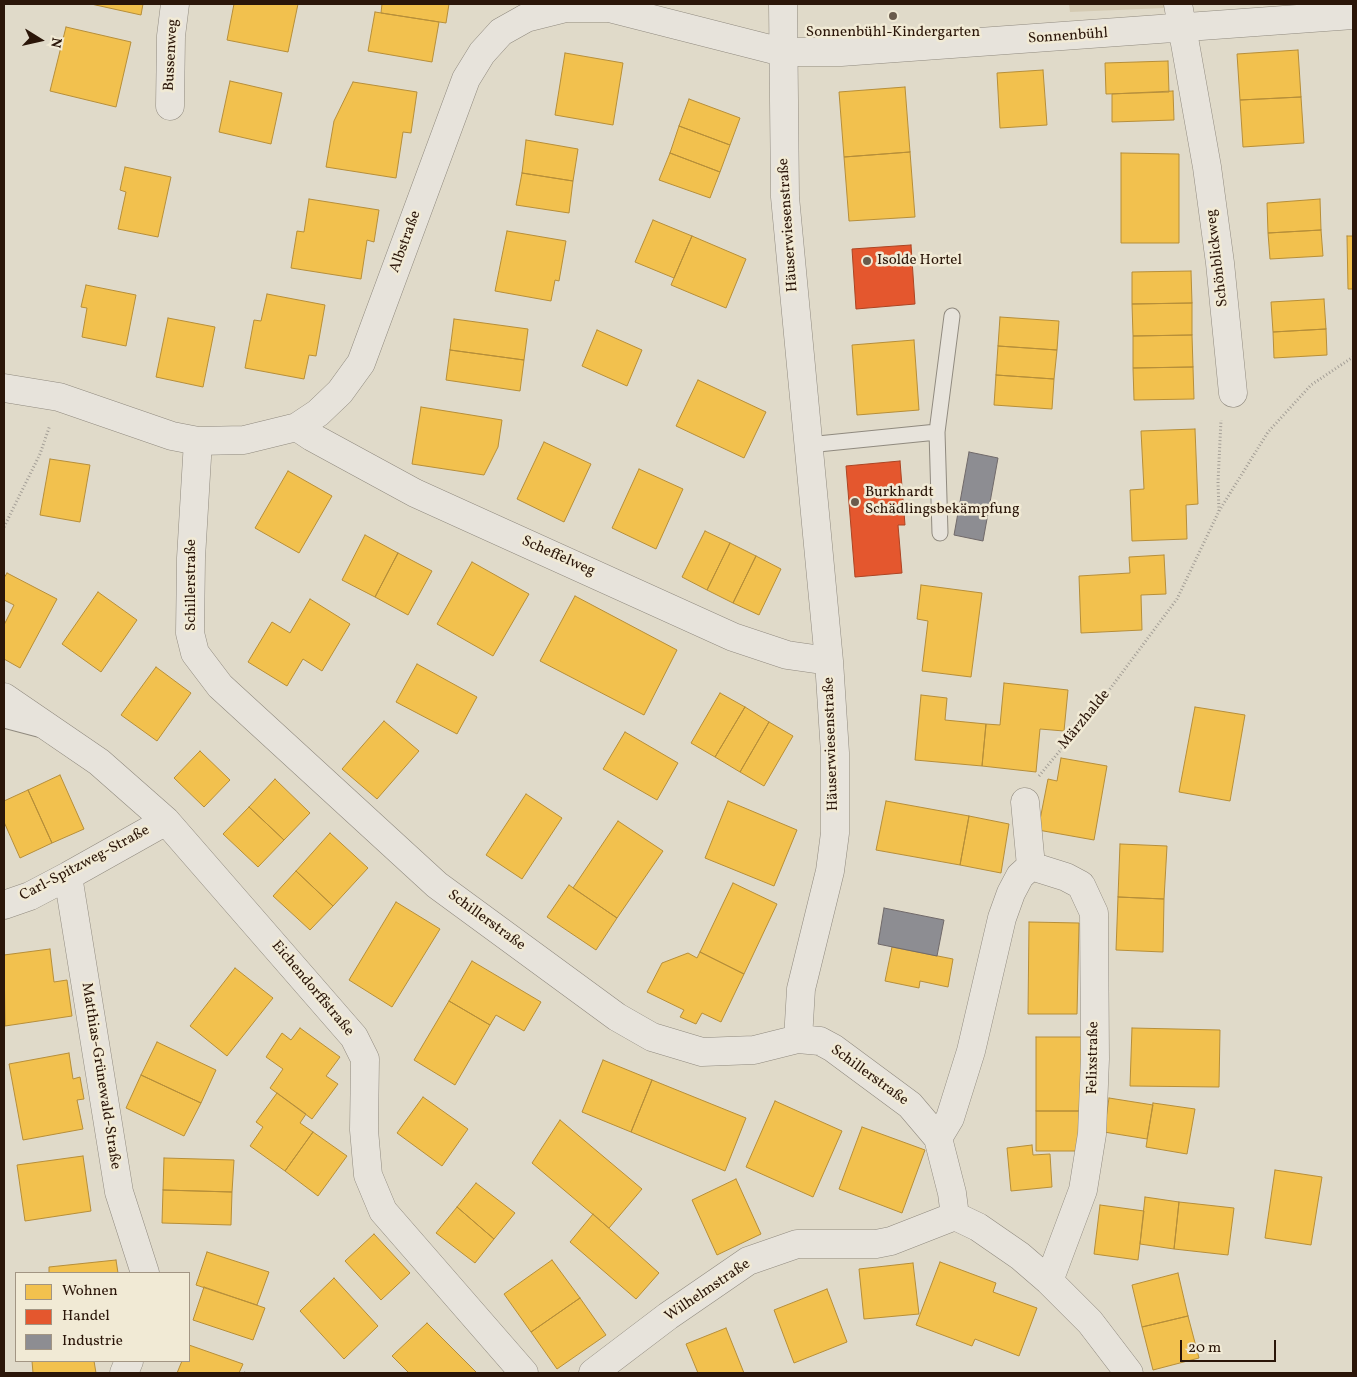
<!DOCTYPE html>
<meta charset="utf-8">
<style>
body{margin:0}
#map{position:relative;width:1357px;height:1377px;overflow:hidden;background:#e0dac9;font-family:Vollkorn,serif}
canvas{display:block}
.frame{position:absolute;inset:0;border:5px solid #2b1609;pointer-events:none}
.legend{position:absolute;left:15px;top:1272px;width:175px;height:90px;box-sizing:border-box;background:#f1ead5;border:1px solid #a29583;margin:0;padding:6px 9px;list-style:none;font-size:15px;color:#2b1609}
.legend li{display:flex;align-items:center;gap:10px;height:25px}
.legend b{width:25px;border:1px solid #a29583}
.north{position:absolute;left:15px;top:15px;width:50px;height:50px;-webkit-text-stroke:4px #f1ead5;paint-order:stroke;rotate:100deg;font-size:14px;font-weight:700;line-height:20px;text-align:center;color:#2b1609}
.north::after{content:'';display:block;margin:auto;width:18px;height:22px;background:#2b1609;clip-path:polygon(50% 0,100% 100%,50% 72%,0 100%)}
.scale{position:absolute;left:1180px;top:1340px;width:96px;height:22px;box-sizing:border-box;border:2px solid #2b1609;border-top:0;padding-left:6px;font-size:15px;line-height:18px;white-space:nowrap;color:#2b1609;-webkit-text-stroke:4px #f1ead5;paint-order:stroke}
</style>
<div id="map">
<canvas width="1357" height="1377"></canvas>
<div class="frame"></div>
<ul class="legend">
<li><b style="height:14px;background:#f2c14e"></b>Wohnen</li>
<li><b style="height:14px;background:#e4572e"></b>Handel</li>
<li><b style="height:14px;background:#8d8d92"></b>Industrie</li>
</ul>
<div class="north">N</div>
<div class="scale">20 m</div>
</div>
<script>
const g = document.querySelector('canvas').getContext('2d');
g.lineJoin = 'round';
function fill(path, color) { g.fillStyle = color; g.fill(path, 'evenodd'); }
const toPath = rows => new Path2D(rows.map(r => 'M' + r).join(''));
function stroke(path, color, width, dash) { g.strokeStyle = color; g.lineWidth = width; g.lineCap = dash ? 'butt' : 'round'; g.setLineDash(dash || []); g.stroke(path); }
function write(font, color, halo, rows, align = 'center') {
  g.font = font + ' Vollkorn,serif'; g.lineWidth = 5; g.setLineDash([]); g.textBaseline = 'middle'; g.strokeStyle = halo; g.fillStyle = color; for (const [text, x, y, turn = 0] of rows) {
    g.save(); g.translate(x, y); g.rotate((+turn || 0) * Math.PI / 180); g.textAlign = isNaN(turn) ? turn : align; if (halo) g.strokeText(text, 0, 0); g.fillText(text, 0, 0); g.restore();
  }
}
const green = toPath([
 [1069,4,1165,4,1165,8,1070,12]
]);
const homes = toPath([
 [91,4,143,4,141,15,91,4],
 [234,4,298,4,288,52,227,40,234,4],
 [382,4,449,4,446,23,381,13,382,4],
 [375,12,439,22,432,62,368,51,375,12],
 [66,27,131,42,116,107,50,91,66,27],
 [1298,50,1301,97,1240,100,1237,54,1298,50],
 [565,53,623,63,613,125,555,115,565,53],
 [1168,61,1169,92,1106,94,1105,63,1168,61],
 [1043,70,1047,125,1000,128,997,73,1043,70],
 [230,81,282,93,271,144,219,132,230,81],
 [353,82,417,92,411,133,403,132,396,178,326,167,334,121,353,82],
 [905,87,910,152,844,157,839,92,905,87],
 [1173,91,1174,120,1112,122,1112,94,1173,91],
 [1301,97,1304,143,1243,147,1240,100,1301,97],
 [689,99,740,118,730,145,679,126,689,99],
 [679,126,730,145,720,172,670,153,679,126],
 [526,140,578,149,573,181,522,173,526,140],
 [910,152,915,217,849,221,844,157,910,152],
 [670,153,720,172,710,198,659,180,670,153],
 [1121,153,1179,154,1179,243,1121,243,1121,153],
 [125,167,171,177,158,237,118,229,126,192,120,190,125,167],
 [522,173,573,181,569,213,516,205,522,173],
 [309,199,379,210,374,242,367,240,361,279,291,268,297,231,304,232,309,199],
 [1320,199,1321,230,1268,233,1267,203,1320,199],
 [653,220,692,236,674,278,635,262,653,220],
 [1321,230,1323,256,1270,259,1268,233,1321,230],
 [507,231,566,241,559,281,555,280,551,301,495,291,507,231],
 [692,236,746,259,726,308,671,285,692,236],
 [1347,236,1353,236,1353,289,1348,289,1347,236],
 [1191,271,1192,303,1132,304,1132,272,1191,271],
 [86,285,136,295,126,346,82,337,87,308,81,307,86,285],
 [267,294,325,305,316,356,309,355,304,379,245,368,254,320,261,321,267,294],
 [1324,299,1326,329,1273,332,1271,302,1324,299],
 [1192,303,1192,335,1133,336,1132,304,1192,303],
 [1000,317,1059,321,1057,350,998,346,1000,317],
 [168,318,215,327,203,387,156,377,168,318],
 [454,319,528,329,524,360,450,350,454,319],
 [1326,329,1327,355,1274,358,1273,332,1326,329],
 [597,330,642,350,627,386,582,366,597,330],
 [1192,335,1193,367,1133,368,1133,336,1192,335],
 [914,340,919,410,857,415,852,345,914,340],
 [998,346,1057,350,1054,379,996,375,998,346],
 [450,350,524,360,520,391,446,380,450,350],
 [1193,367,1194,399,1134,400,1133,368,1193,367],
 [996,375,1054,379,1052,409,994,405,996,375],
 [698,380,766,412,744,458,676,426,698,380],
 [421,407,502,420,498,447,484,475,412,464,421,407],
 [1195,429,1198,504,1186,505,1187,539,1132,541,1130,490,1144,489,1141,431,1195,429],
 [544,442,591,464,564,522,517,499,544,442],
 [50,459,90,465,80,522,40,515,50,459],
 [639,469,683,489,656,549,612,528,639,469],
 [288,471,332,496,299,553,255,528,288,471],
 [705,531,730,543,707,590,682,577,705,531],
 [365,535,398,553,375,597,342,580,365,535],
 [730,543,756,556,733,603,707,590,730,543],
 [398,553,432,571,408,615,375,597,398,553],
 [1164,555,1166,594,1141,595,1142,630,1081,633,1079,576,1130,573,1129,557,1164,555],
 [756,556,781,569,759,615,733,603,756,556],
 [472,562,529,594,493,656,437,624,472,562],
 [7,573,57,599,20,668,4,659,4,625,14,605,4,600,4,578,7,573],
 [921,585,982,593,971,677,922,671,928,621,917,619,921,585],
 [98,592,137,620,101,672,62,644,98,592],
 [575,596,677,650,644,715,540,661,575,596],
 [310,599,350,624,322,671,303,659,287,686,248,662,272,622,290,633,310,599],
 [417,664,477,697,457,734,396,702,417,664],
 [156,667,191,693,157,741,121,715,156,667],
 [1004,683,1068,690,1064,731,1040,729,1036,772,982,766,986,724,1000,725,1004,683],
 [720,693,745,707,715,757,691,743,720,693],
 [921,695,947,698,945,720,986,724,982,766,915,760,921,695],
 [745,707,769,722,740,772,715,757,745,707],
 [1195,707,1245,715,1230,801,1179,792,1195,707],
 [384,721,419,751,377,799,342,769,384,721],
 [769,722,793,736,764,786,740,772,769,722],
 [625,732,678,763,657,800,603,769,625,732],
 [200,751,230,780,204,807,174,778,200,751],
 [1061,758,1107,766,1094,840,1038,830,1048,779,1057,781,1061,758],
 [60,775,84,829,52,843,28,790,60,775],
 [275,779,310,813,284,840,249,807,275,779],
 [28,790,52,843,20,858,4,822,4,801,28,790],
 [526,794,562,818,522,879,486,855,526,794],
 [728,801,797,830,774,886,705,858,728,801],
 [886,801,969,816,960,865,876,850,886,801],
 [249,807,284,840,258,867,223,834,249,807],
 [969,816,1009,824,1001,873,960,865,969,816],
 [618,821,663,851,617,918,573,888,618,821],
 [330,833,368,868,333,906,296,871,330,833],
 [1120,844,1167,846,1164,899,1118,897,1120,844],
 [296,871,333,906,310,930,273,896,296,871],
 [733,883,777,904,744,974,700,952,733,883],
 [569,885,617,918,596,950,547,917,569,885],
 [1118,897,1164,899,1163,952,1116,950,1118,897],
 [396,902,440,929,392,1007,349,980,396,902],
 [1029,922,1079,923,1077,1014,1028,1014,1029,922],
 [892,947,953,959,948,987,920,981,919,988,885,981,892,947],
 [50,949,54,982,67,980,72,1016,5,1026,4,955,50,949],
 [700,952,744,974,721,1022,702,1013,696,1024,680,1017,684,1010,647,992,662,963,688,953,697,958,700,952],
 [472,961,541,1002,524,1031,496,1015,490,1025,449,1001,472,961],
 [235,968,273,998,227,1056,190,1026,235,968],
 [449,1001,490,1025,455,1085,414,1060,449,1001],
 [300,1028,340,1057,326,1076,338,1084,312,1119,270,1088,283,1069,266,1057,282,1033,291,1040,300,1028],
 [1132,1028,1220,1030,1219,1087,1130,1086,1132,1028],
 [1036,1037,1082,1037,1082,1111,1036,1111,1036,1037],
 [157,1042,216,1070,201,1103,141,1075,157,1042],
 [69,1053,73,1079,80,1077,84,1099,77,1100,83,1129,23,1140,9,1064,69,1053],
 [603,1060,652,1080,631,1132,582,1112,603,1060],
 [141,1075,201,1103,184,1136,126,1108,141,1075],
 [652,1080,746,1118,725,1171,631,1132,652,1080],
 [277,1093,306,1114,300,1123,313,1132,285,1171,250,1146,263,1127,256,1122,277,1093],
 [423,1097,468,1129,442,1166,397,1133,423,1097],
 [1109,1098,1153,1105,1147,1139,1104,1132,1109,1098],
 [775,1101,842,1131,813,1197,746,1167,775,1101],
 [1153,1103,1195,1109,1187,1154,1146,1147,1153,1103],
 [1036,1111,1082,1111,1082,1151,1036,1151,1036,1111],
 [560,1120,642,1189,609,1228,532,1163,560,1120],
 [862,1127,925,1150,902,1213,839,1189,862,1127],
 [313,1132,347,1156,318,1196,285,1171,313,1132],
 [1032,1145,1033,1155,1050,1154,1052,1187,1011,1191,1007,1148,1032,1145],
 [83,1156,91,1211,25,1221,17,1165,83,1156],
 [164,1158,234,1160,232,1192,163,1190,164,1158],
 [1275,1170,1322,1177,1311,1245,1265,1238,1275,1170],
 [736,1179,761,1234,717,1255,692,1200,736,1179],
 [476,1183,515,1213,494,1239,457,1207,476,1183],
 [163,1190,232,1192,231,1225,162,1223,163,1190],
 [1145,1197,1179,1202,1174,1249,1140,1244,1145,1197],
 [1179,1202,1234,1208,1228,1255,1174,1249,1179,1202],
 [1100,1205,1144,1211,1138,1260,1094,1254,1100,1205],
 [457,1207,494,1239,475,1263,436,1233,457,1207],
 [593,1214,659,1273,636,1299,570,1242,593,1214],
 [374,1234,410,1273,381,1300,345,1261,374,1234],
 [207,1252,269,1272,257,1305,196,1285,207,1252],
 [116,1260,118,1273,49,1273,49,1267,116,1260],
 [552,1260,580,1298,531,1332,504,1294,552,1260],
 [940,1262,996,1283,993,1292,1037,1308,1019,1356,975,1339,972,1346,916,1325,940,1262],
 [913,1263,919,1314,864,1319,859,1269,913,1263],
 [1178,1273,1188,1316,1142,1327,1132,1285,1178,1273],
 [334,1278,378,1326,344,1359,300,1311,334,1278],
 [204,1287,265,1308,253,1340,193,1320,204,1287],
 [827,1289,847,1342,794,1363,774,1310,827,1289],
 [580,1298,606,1335,557,1369,531,1332,580,1298],
 [1188,1316,1199,1358,1153,1370,1142,1327,1188,1316],
 [427,1323,477,1373,409,1373,392,1356,427,1323],
 [726,1328,744,1373,698,1373,686,1344,726,1328],
 [189,1345,243,1364,239,1373,177,1373,182,1361,189,1361,189,1345],
 [32,1361,94,1361,96,1373,33,1373,32,1361]
]);
const shops = toPath([
 [911,245,915,304,856,309,852,249,911,245],
 [900,461,905,525,898,525,902,573,855,577,846,466,900,461]
]);
const industry = toPath([
 [969,452,998,458,983,541,954,535,969,452],
 [884,908,944,920,937,956,878,944,884,908]
]);
const path = toPath([
 [1219,511,1218,482,1221,420],
 [4,527,40,454,50,425],
 [1039,776,1101,701,1177,599,1219,511,1268,432,1311,385,1353,357],
 [245,1373,246,1372]
]);
const lane = toPath([
 [937,432,940,533],
 [808,445,937,432,952,316],
 [4,720,38,729]
]);
const street = toPath([
 [783,4,785,197,829,661,835,753,835,833,830,871,801,989,798,1039],
 [1178,4,1207,167,1220,263,1233,393],
 [170,106,171,36,175,4],
 [4,388,59,397,172,436,198,441,244,440,297,427,318,413,340,392,361,363,466,79,482,53,501,32,526,18,566,8,609,8,782,52,841,52,1353,15],
 [297,427,312,437,415,493,733,637,787,655,829,661],
 [198,441,191,558,190,633,195,653,220,686,437,885,617,1017,652,1037,702,1052,754,1050,798,1039,820,1041,833,1048,910,1105,938,1138,952,1193,955,1216],
 [4,697,99,762,166,821,354,1037,365,1059,364,1130,368,1175,383,1211,524,1373],
 [1031,866,1066,877,1081,885,1094,913,1095,1059,1092,1134,1083,1190,1049,1281],
 [68,876,119,1192,145,1273],
 [4,905,30,896,68,876,166,821],
 [938,1138,950,1118,971,1051,1002,918,1011,893,1020,876,1031,866,1025,802],
 [124,1373,129,1361],
 [593,1373,668,1316,748,1261,797,1244,876,1244,891,1241,955,1216,978,1227,1020,1256,1049,1281,1090,1322,1129,1373]
]);
const markers = [
 [893,16,5,"#6a5b4c"],
 [867,261,5,"#6a5b4c"],
 [855,502,5,"#6a5b4c"]
];
const poiNames = [
 ["Sonnenbühl-Kindergarten",893,33,"center"],
 ["Isolde Hortel",877,261],
 ["Burkhardt",865,493],
 ["Schädlingsbekämpfung",865,510]
];
const streetNames = [
 ["Sonnenbühl",1068,37,-4],
 ["Bussenweg",172,55,-87],
 ["Häuserwiesenstraße",789,225,-94],
 ["Albstraße",406,242,-70],
 ["Schönblickweg",1218,258,-97],
 ["Scheffelweg",558,557,24],
 ["Schillerstraße",192,585,-90],
 ["Märzhalde",1085,720,-51],
 ["Häuserwiesenstraße",832,744,-92],
 ["Carl-Spitzweg-Straße",85,864,-28],
 ["Schillerstraße",486,921,36],
 ["Eichendorffstraße",312,989,50],
 ["Felixstraße",1094,1058,-89],
 ["Matthias-Grünewald-Straße",100,1076,81],
 ["Schillerstraße",869,1076,36],
 ["Wilhelmstraße",708,1291,-34]
];
fill(green, '#d4cab2');
fill(homes, '#f2c14e');
stroke(homes, '#b68e39', 1);
fill(shops, '#e4572e');
stroke(shops, '#ac4423', 1);
fill(industry, '#8d8d92');
stroke(industry, '#706969', 1);
stroke(lane, '#908a7f', 17);
stroke(street, '#908a7f', 29);
stroke(path, '#a39e96', 3, [1, 2.5]);
stroke(lane, '#e7e3db', 15);
stroke(street, '#e7e3db', 28);
for (const [x, y, r, color] of markers) { const dot = new Path2D(); dot.arc(x, y, r, 0, 2 * Math.PI); g.fillStyle = color; g.fill(dot); stroke(dot, '#f1ead5', 2); }
write('15px', '#2b1609', '#f1ead5', poiNames, 'left');
write('15px', '#2b1609', '#f1ead5', streetNames);
</script>
